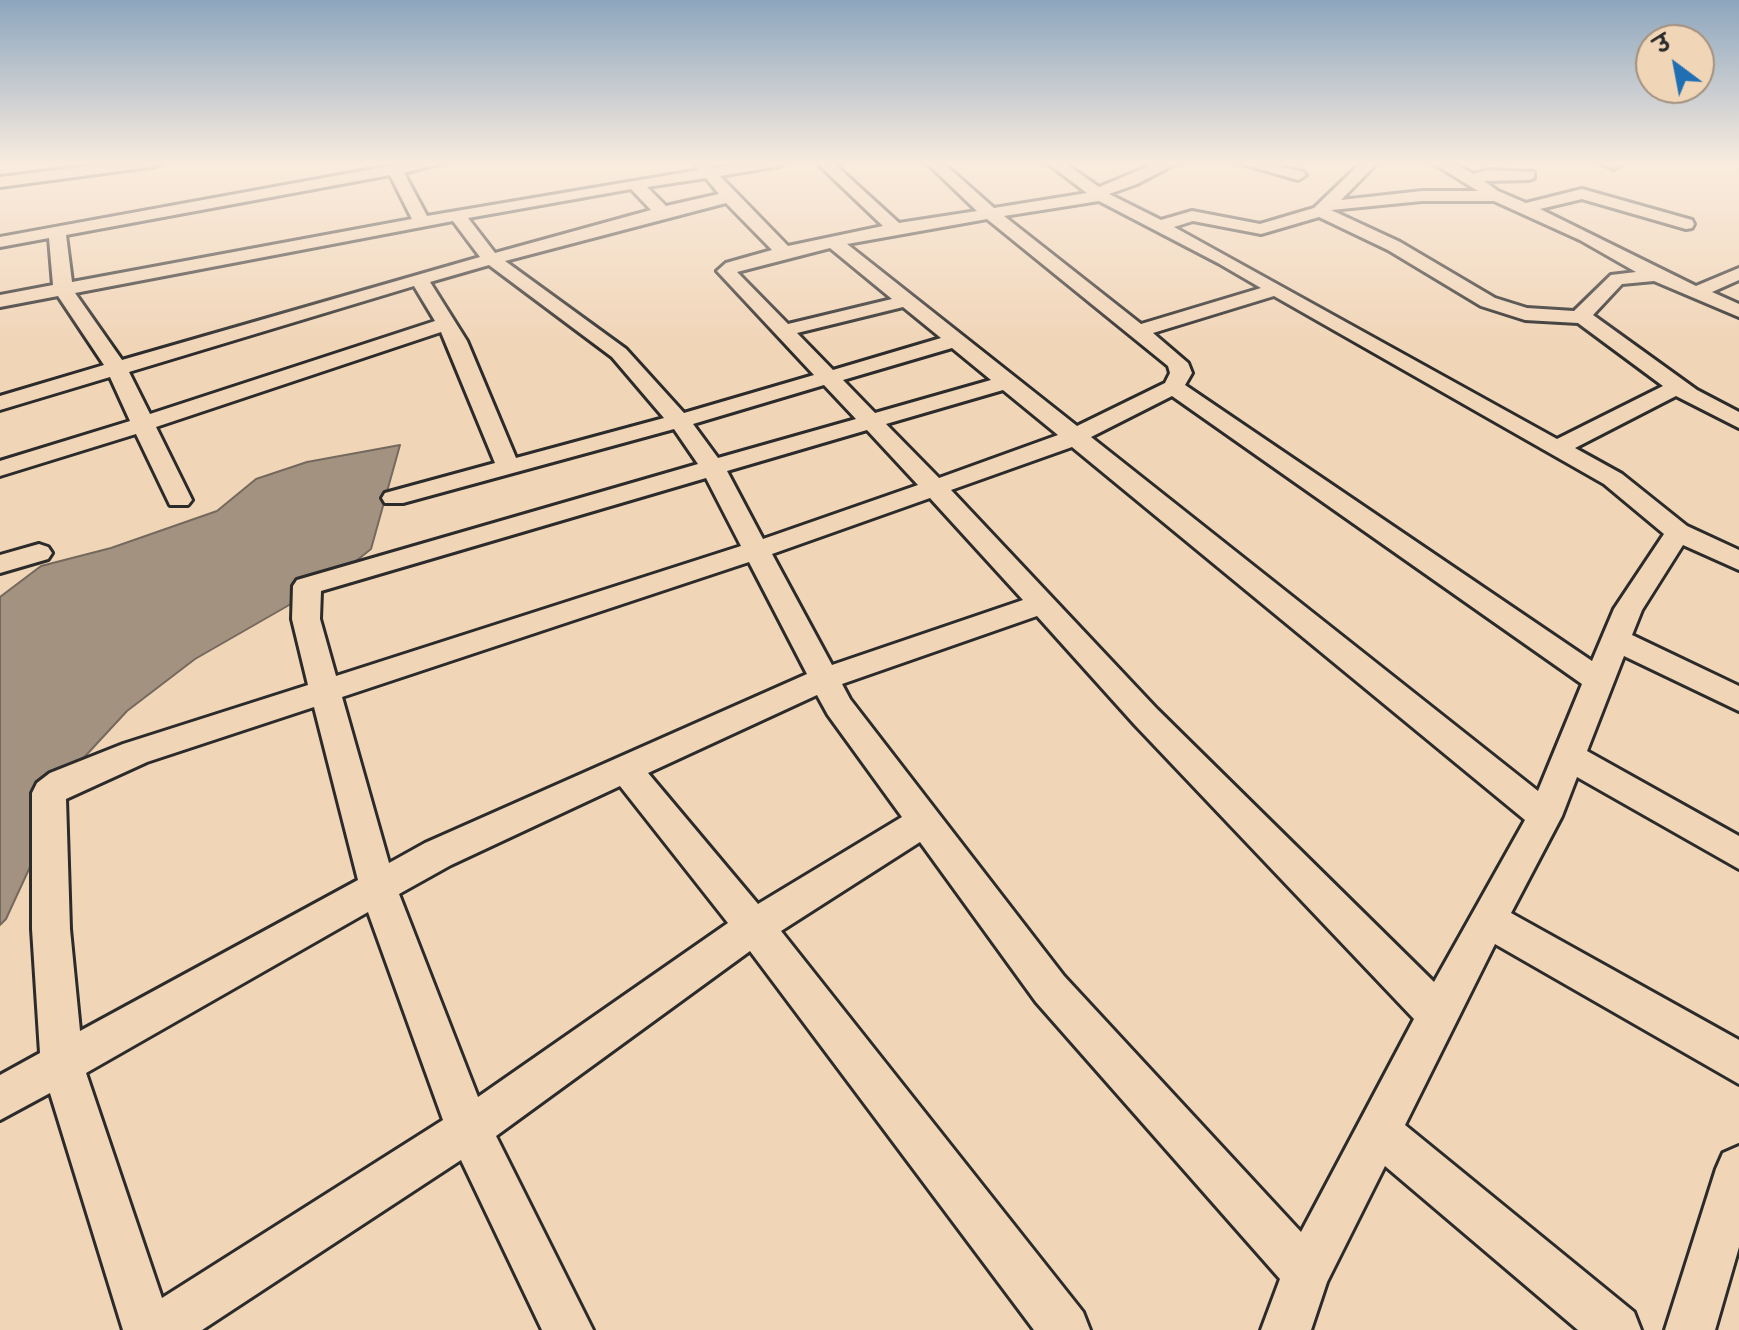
<!DOCTYPE html>
<meta charset="utf-8">
<style>
body{margin:0}
#map{position:relative;width:1739px;height:1330px;overflow:hidden;background:#f1d5b7;font-family:Mynerve,"Playpen Sans Deva",sans-serif}
canvas{display:block}
.north{position:absolute;left:1635px;top:24px;width:80px;height:80px;box-sizing:border-box;background:#f1d5b7;border:2px solid #a2917f;border-radius:50%;rotate:328deg;font-size:22px;font-weight:700;line-height:32px;text-align:center;color:#2b2b2b}
.north::after{content:'';display:block;margin:auto;width:28px;height:36px;background:#1f6fb2;clip-path:polygon(50% 0,100% 100%,50% 72%,0 100%)}
</style>
<div id="map">
<canvas width="1739" height="1330"></canvas>
<div class="north">उ</div>
</div>
<script>
const g = document.querySelector('canvas').getContext('2d');
g.lineJoin = 'round';
function fill(path, color) { g.fillStyle = color; g.fill(path, 'evenodd'); }
const toPath = rows => new Path2D(rows.map(r => 'M' + r).join(''));
function stroke(path, color, width, dash) { g.strokeStyle = color; g.lineWidth = width; g.lineCap = dash ? 'butt' : 'round'; g.setLineDash(dash || []); g.stroke(path); }
const water = toPath([
 [400,445,371,549,331,581,195,659,127,711,77,765,6,919,0,925,0,597,41,566,111,548,217,511,256,479,307,462,400,445]
]);
const street = toPath([
 [120,162,164,162,157,166,0,187,0,177,120,162],
 [411,162,444,162,404,173,427,216,699,170,694,162,709,162,713,168,748,162,786,162,779,166,720,176,788,246,883,226,816,162,832,162,899,223,977,211,926,162,942,162,994,208,1087,193,1046,162,1063,162,1099,187,1159,162,1179,162,1137,184,1109,194,1161,220,1192,211,1260,224,1314,208,1362,162,1378,162,1341,200,1422,191,1478,191,1431,162,1450,162,1474,174,1487,170,1534,172,1534,178,1529,180,1484,181,1498,191,1526,203,1582,189,1692,220,1694,224,1692,228,1686,229,1582,199,1540,209,1696,286,1739,268,1739,280,1712,292,1739,304,1739,317,1654,281,1622,284,1593,315,1697,390,1739,412,1739,428,1676,396,1575,448,1622,474,1687,526,1739,550,1739,570,1683,545,1642,610,1632,635,1739,686,1739,711,1624,656,1587,751,1739,836,1739,869,1577,777,1562,816,1511,913,1739,1040,1739,1084,1495,944,1405,1125,1634,1312,1641,1330,1578,1330,1385,1166,1327,1282,1311,1330,1261,1330,1280,1279,1036,1002,920,842,781,931,1083,1312,1090,1330,1034,1330,750,951,496,1136,593,1330,542,1330,461,1160,202,1330,123,1330,50,1093,0,1120,0,1075,40,1053,32,929,32,793,37,783,50,773,123,744,308,685,292,619,293,586,297,580,698,464,674,429,403,503,385,503,382,498,385,493,495,463,441,332,156,427,192,500,188,505,170,505,136,434,0,476,0,461,130,421,110,377,0,410,0,396,104,365,58,296,0,307,0,295,53,285,49,238,0,247,0,237,411,162],
 [390,175,412,219,72,282,66,235,390,175],
 [706,178,719,194,666,206,647,187,706,178],
 [631,189,651,210,495,253,468,218,631,189],
 [1099,201,1218,263,1261,288,1141,324,1004,216,1099,201],
 [1422,201,1494,201,1580,240,1636,272,1611,275,1574,311,1527,308,1495,298,1400,242,1331,210,1422,201],
 [726,203,772,250,726,263,717,271,814,375,684,413,626,349,505,261,726,203],
 [1319,217,1388,250,1481,306,1525,320,1578,323,1663,386,1557,439,1174,227,1193,221,1261,234,1319,217],
 [987,219,1168,366,1170,373,1165,383,1077,426,847,244,987,219],
 [453,221,480,257,122,360,75,293,453,221],
 [830,248,892,299,788,324,737,272,830,248],
 [489,265,612,357,664,418,516,458,467,341,430,282,489,265],
 [414,286,435,321,150,414,129,372,414,286],
 [1274,296,1604,484,1664,534,1614,609,1592,661,1185,385,1192,373,1188,363,1153,333,1274,296],
 [903,307,941,338,833,370,797,333,903,307],
 [952,348,991,380,875,413,843,380,952,348],
 [824,385,856,419,718,458,693,424,824,385],
 [1003,390,1058,435,939,478,886,424,1003,390],
 [1172,396,1582,684,1538,791,1091,437,1172,396],
 [867,430,918,485,763,539,727,471,867,430],
 [1072,447,1525,820,1434,982,1157,709,951,490,1072,447],
 [706,478,741,546,336,676,320,619,321,591,706,478],
 [930,498,1023,600,832,665,772,554,930,498],
 [749,562,807,674,425,843,389,863,342,697,749,562],
 [1037,616,1135,725,1414,1019,1301,1232,1064,976,850,699,842,684,1037,616],
 [817,695,828,715,902,817,758,904,648,773,817,695],
 [314,707,358,880,80,1031,70,929,66,799,147,762,314,707],
 [620,786,728,923,478,1097,399,894,451,865,620,786],
 [368,912,443,1120,162,1298,86,1073,368,912],
 [1236,162,1263,162,1303,172,1306,175,1298,180,1236,162],
 [1598,162,1620,162,1621,165,1614,169,1598,162],
 [39,544,48,547,52,553,48,559,0,573,0,555,39,544],
 [1739,1146,1739,1247,1715,1330,1665,1330,1716,1169,1723,1153,1739,1146]
]);
fill(water, '#a49280');
stroke(water, '#74695e', 2);
stroke(street, '#2b2b2b', 6);
fill(street, '#f1d5b7');
const sky = g.createLinearGradient(0, 0, 0, 348);
sky.addColorStop(0, '#8da6be');
sky.addColorStop(0.47, '#f9ecdf');
sky.addColorStop(1, '#f9ecdf00');
g.fillStyle = sky;
g.fillRect(0, 0, 1739, 348);
</script>
